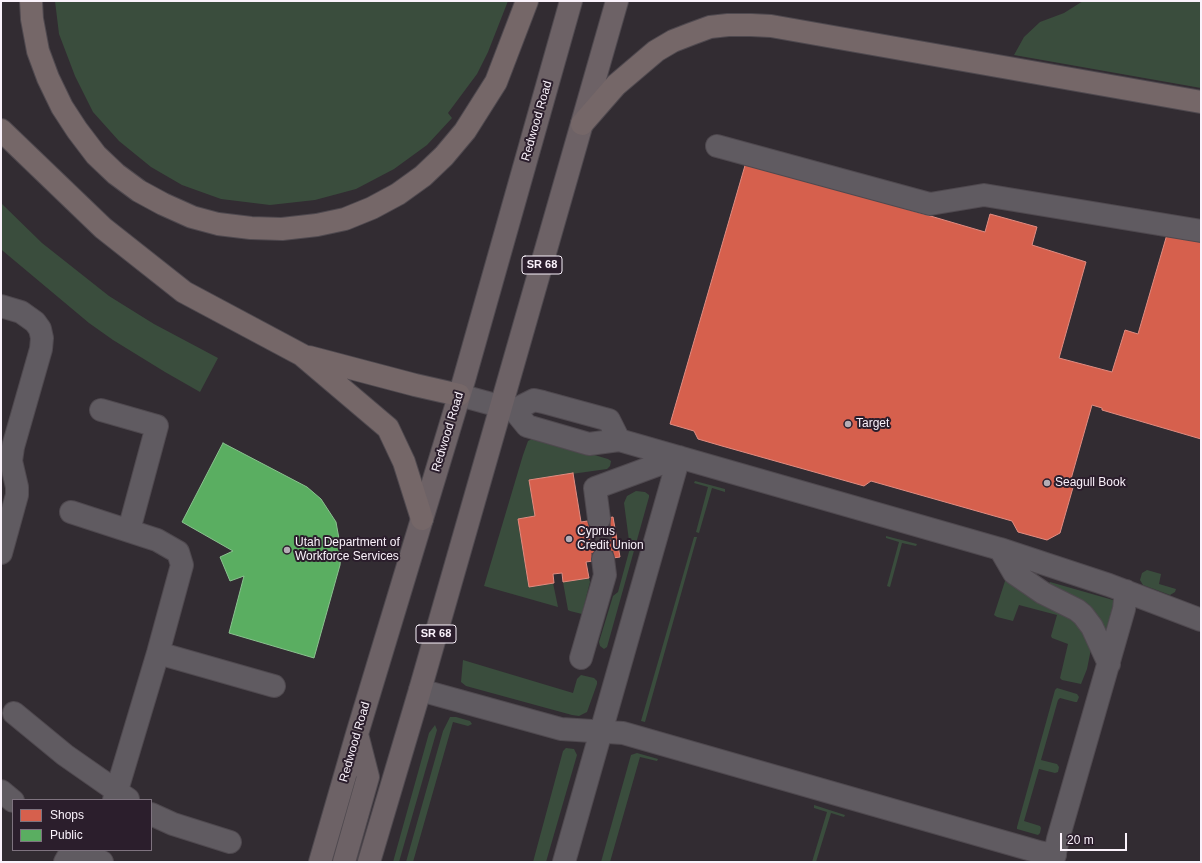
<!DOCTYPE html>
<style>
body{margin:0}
#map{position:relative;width:1202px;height:863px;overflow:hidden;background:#322c32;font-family:Helvetica,sans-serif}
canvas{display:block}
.frame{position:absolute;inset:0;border:2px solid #faf2fb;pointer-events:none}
.legend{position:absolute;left:12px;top:799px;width:140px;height:52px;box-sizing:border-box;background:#2b1e2c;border:1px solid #7e737f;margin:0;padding:5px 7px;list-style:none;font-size:12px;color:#faf2fb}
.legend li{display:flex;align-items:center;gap:8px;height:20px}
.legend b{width:20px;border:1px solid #7e737f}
.scale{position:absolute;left:1060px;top:833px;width:67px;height:18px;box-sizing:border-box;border:2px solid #faf2fb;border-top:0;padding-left:5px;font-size:12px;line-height:14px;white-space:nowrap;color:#faf2fb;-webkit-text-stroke:3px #2b1e2c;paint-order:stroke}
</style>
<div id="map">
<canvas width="1202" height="863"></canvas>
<div class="frame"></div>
<ul class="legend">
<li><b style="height:11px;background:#d6604d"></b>Shops</li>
<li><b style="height:11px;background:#5aae61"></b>Public</li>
</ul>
<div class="scale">20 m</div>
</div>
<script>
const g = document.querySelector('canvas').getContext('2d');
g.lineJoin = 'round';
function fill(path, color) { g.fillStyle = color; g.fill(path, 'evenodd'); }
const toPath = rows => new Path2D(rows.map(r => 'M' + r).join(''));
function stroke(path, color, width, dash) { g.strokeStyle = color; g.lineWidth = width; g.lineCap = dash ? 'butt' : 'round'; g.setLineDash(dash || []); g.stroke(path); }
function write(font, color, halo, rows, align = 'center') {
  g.font = font + ' Helvetica,sans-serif'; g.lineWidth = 4; g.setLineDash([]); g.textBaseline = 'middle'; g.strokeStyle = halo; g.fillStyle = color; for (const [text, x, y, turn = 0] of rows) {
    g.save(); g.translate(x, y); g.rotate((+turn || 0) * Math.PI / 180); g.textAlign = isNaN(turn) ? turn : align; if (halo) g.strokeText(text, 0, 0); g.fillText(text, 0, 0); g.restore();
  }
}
const green = toPath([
 [55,1,508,1,488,52,477,74,448,113,452,118,427,145,394,169,356,189,315,200,270,205,221,199,182,185,151,167,119,141,93,112,75,76,59,34],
 [1083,1,1201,1,1201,88,1014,55,1024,37,1040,22,1064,13],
 [1,203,42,243,109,296,154,324,218,358,200,392,165,372,113,340,89,323,3,251,1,249],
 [532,439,540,439,608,459,611,461,610,466,607,469,529,480,535,516,518,519,529,586,553,583,558,607,484,586,523,455,528,441],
 [695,481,725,489,725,492,712,488,699,533,696,532,708,487,694,483],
 [636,491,645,492,649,495,649,497,607,647,604,649,600,646,599,642,613,596,618,592,630,548,624,503,627,496],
 [886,536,917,544,916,546,902,543,890,587,887,586,899,542,886,538],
 [694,537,697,537,645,722,641,721],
 [1147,570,1161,574,1159,584,1176,589,1175,592,1170,595,1143,585,1140,580,1142,573],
 [589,578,590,582,582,614,570,611,568,610,563,582],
 [1006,578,1074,616,1091,649,1087,669,1081,684,1062,680,1060,678,1068,644,1052,638,1051,636,1057,615,1019,605,1013,621,997,617,994,615],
 [1050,582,1113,600,1114,604,1106,630,1105,631,1048,584],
 [463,660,573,693,577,679,581,675,594,678,597,681,597,684,587,712,579,716,572,715,466,686,461,682],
 [1057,688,1077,694,1079,697,1077,702,1075,702,1060,698,1058,700,1041,760,1057,764,1059,767,1058,772,1055,773,1039,769,1024,821,1040,826,1041,828,1040,833,1038,835,1017,829,1017,827,1055,690],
 [450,717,456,717,470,721,472,724,468,726,453,722,413,862,406,862,443,731],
 [435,725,437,730,399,862,393,862,429,733],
 [566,748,574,749,577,755,546,862,533,862,563,751],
 [637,753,658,759,657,761,640,757,610,862,601,862,631,755],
 [814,805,845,815,844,817,831,813,816,862,812,862,827,812,814,808]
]);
const shops = toPath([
 [746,162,985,232,990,214,1037,227,1032,245,1086,262,1059,358,1112,372,1125,330,1138,334,1168,231,1201,241,1201,439,1102,410,1102,408,1092,405,1071,479,1074,484,1060,533,1047,540,1018,532,1012,521,871,481,864,486,722,446,698,439,694,431,670,424,746,162],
 [573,473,581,522,613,517,620,557,586,562,589,578,563,582,562,573,553,574,554,583,529,587,518,519,535,516,529,480,573,473]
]);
const public = toPath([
 [223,443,307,487,321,499,336,522,341,550,340,565,314,658,229,633,244,576,230,581,220,557,233,551,182,522,223,443]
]);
const minorTunnel = toPath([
 [599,519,603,559]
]);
const minor = toPath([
 [717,146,930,204,984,195,1201,231],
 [1,306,21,312,35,322,40,329,42,338,41,349,13,447,11,461,17,487,17,495,1,553],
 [459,395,514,410,527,426,589,444,619,440,1000,549,1109,585,1201,620],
 [101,410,157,426,129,530],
 [514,410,534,400,543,402,609,420,619,440],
 [71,512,157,540,178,552,182,565,158,653,114,800],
 [599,519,595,488,679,457],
 [1000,549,1014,573,1043,593,1077,610,1083,615,1092,627,1109,664],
 [158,653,274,686],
 [581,658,605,575,603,559],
 [420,690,561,729,623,733,1039,852,1055,855],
 [14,713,65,755,128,799],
 [1,791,13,801],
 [151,814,173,824,230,842],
 [80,850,102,862],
 [65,862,72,850],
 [564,862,679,457],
 [1053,862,1058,839,1124,609,1126,591]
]);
const major = toPath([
 [320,862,357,734,464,380,571,1],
 [344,862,368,777,357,734],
 [369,862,420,690,617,1]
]);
const highway = toPath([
 [31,1,32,19,38,51,48,78,62,107,77,130,96,155,116,174,139,191,163,204,192,217,218,224,251,228,282,229,317,225,345,219,372,208,398,194,423,176,444,156,465,131,496,82,527,1],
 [582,124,616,85,656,51,673,41,691,34,710,27,728,25,751,25,771,26,1201,102],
 [1,130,103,228,184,292,302,355,388,428,404,462,422,519],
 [309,357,415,385,459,395]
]);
const markers = [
 [848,424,4,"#b4adb5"],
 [1047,483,4,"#b4adb5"],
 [569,539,4,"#b4adb5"],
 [287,550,4,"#b4adb5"]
];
const shields = [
 [542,265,40],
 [436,634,40]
];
const shieldNames = [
 ["SR 68",542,265],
 ["SR 68",436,634]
];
const streetNames = [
 ["Redwood Road",537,121,-74],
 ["Redwood Road",448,432,-73],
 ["Redwood Road",355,742,-74]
];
const poiNames = [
 ["Target",856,424],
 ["Seagull Book",1055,483],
 ["Cyprus",577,532],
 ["Credit Union",577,546],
 ["Utah Department of",295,543],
 ["Workforce Services",295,557]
];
fill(green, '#3a4d3d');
fill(shops, '#d6604d');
stroke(shops, '#e18c81', 1);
fill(public, '#5aae61');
stroke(public, '#8ac28f', 1);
stroke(minorTunnel, '#464046', 22, [22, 11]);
stroke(minor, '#4f494f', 24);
stroke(major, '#4f494f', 24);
stroke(highway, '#4f494f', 24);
stroke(minor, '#605b61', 22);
stroke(major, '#6d6266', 22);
stroke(highway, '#756768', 22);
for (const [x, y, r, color] of markers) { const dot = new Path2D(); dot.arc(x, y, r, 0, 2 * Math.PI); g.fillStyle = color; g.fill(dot); stroke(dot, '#2b1e2c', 1.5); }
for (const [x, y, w] of shields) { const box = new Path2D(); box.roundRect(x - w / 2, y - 9, w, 18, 3); g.fillStyle = '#2b1e2c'; g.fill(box); stroke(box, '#faf2fb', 1); }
write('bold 11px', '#faf2fb', null, shieldNames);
write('12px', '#faf2fb', '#2b1e2c', streetNames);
write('12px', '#faf2fb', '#2b1e2c', poiNames, 'left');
</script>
